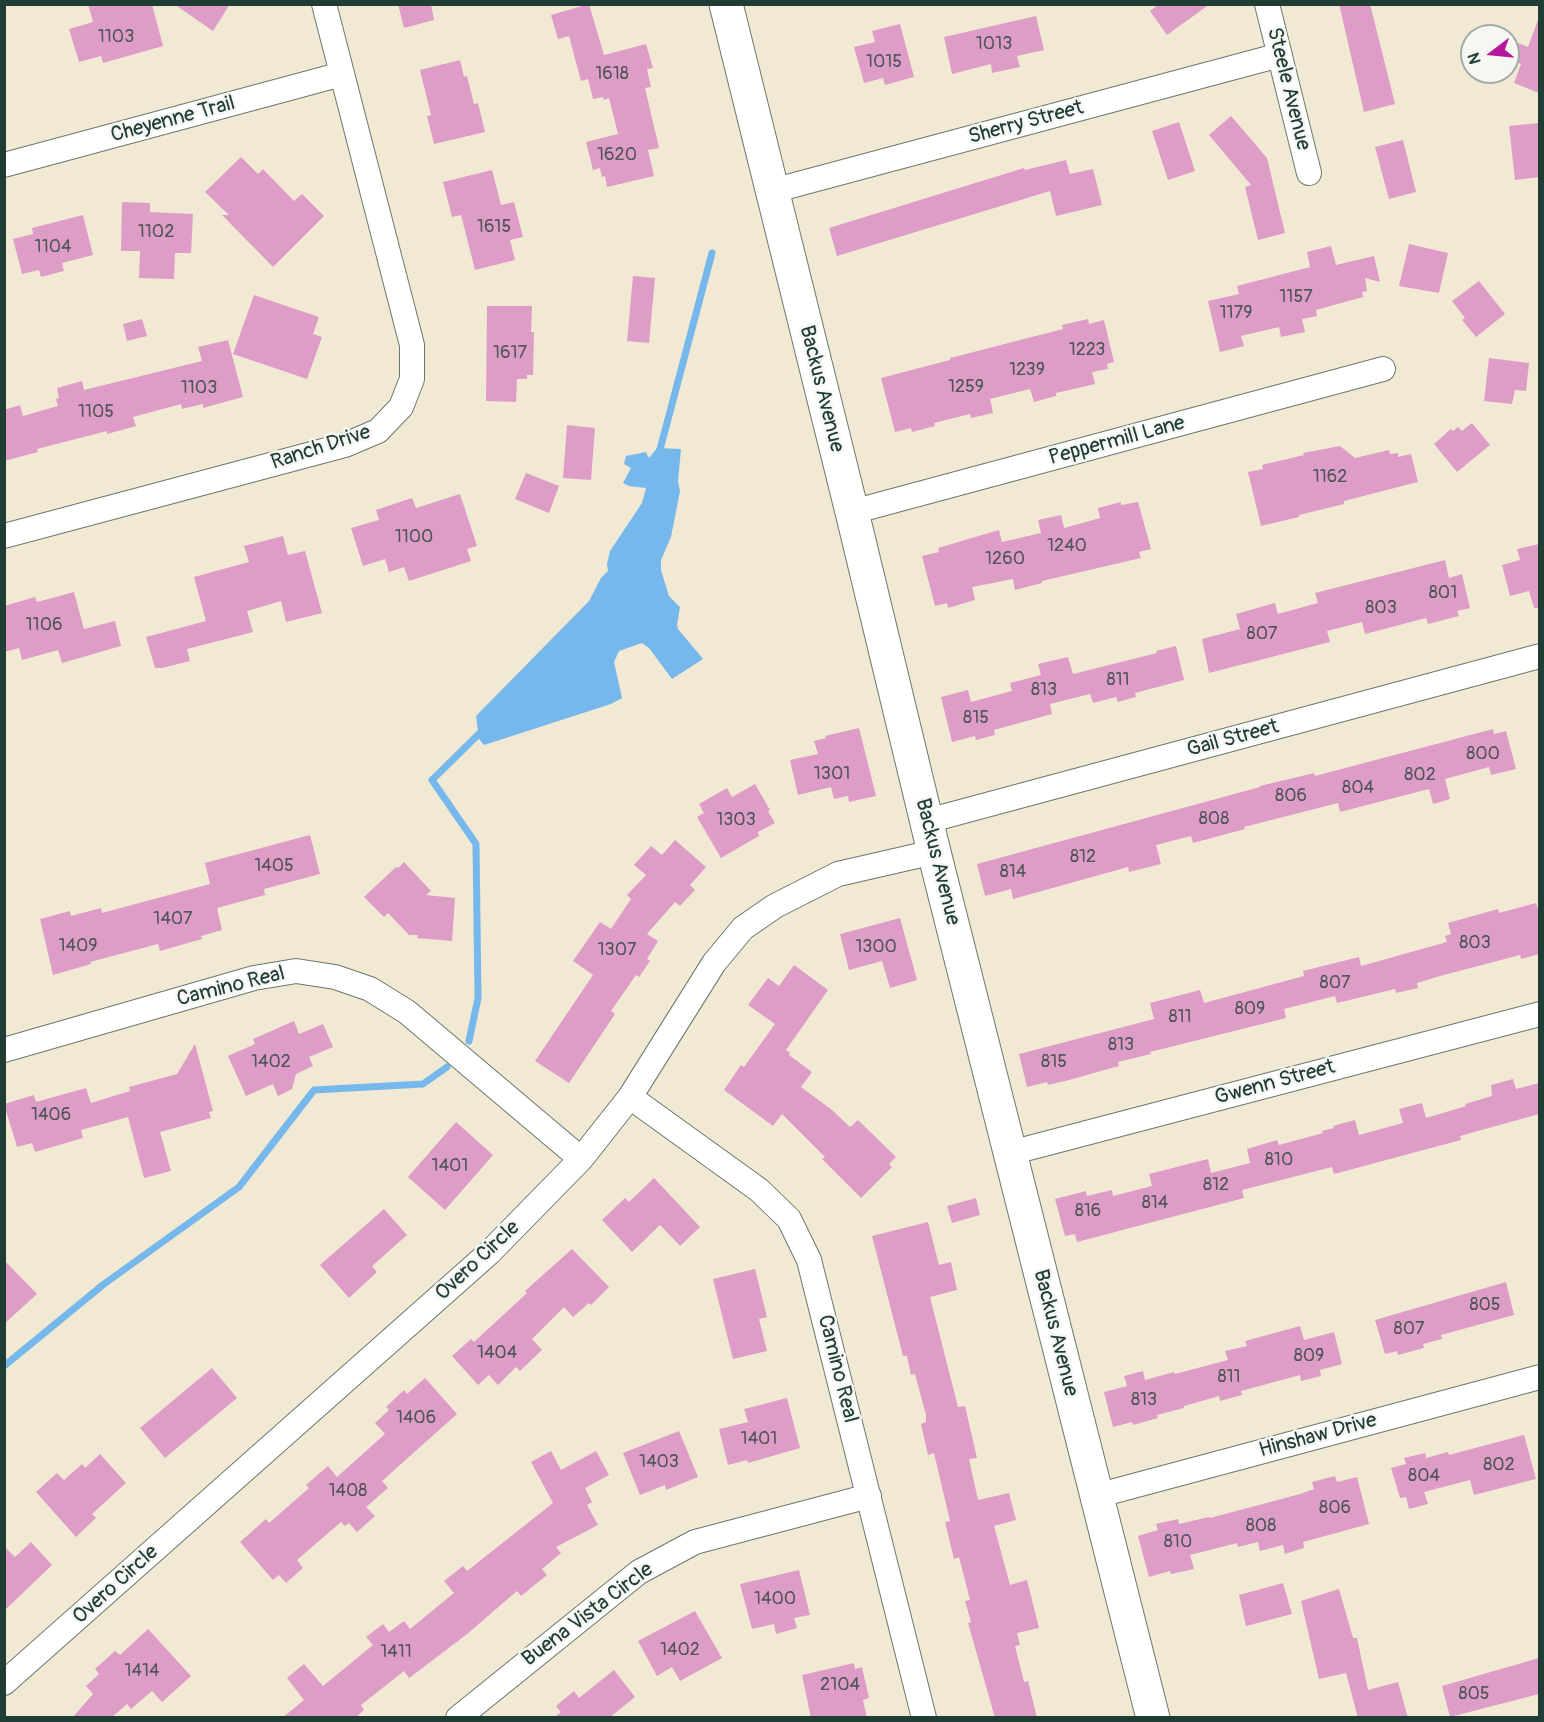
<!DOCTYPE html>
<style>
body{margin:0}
#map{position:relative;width:1544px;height:1722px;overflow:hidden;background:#f2e9d5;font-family:Pangolin,sans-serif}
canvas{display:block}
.frame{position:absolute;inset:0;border:6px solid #1f3d34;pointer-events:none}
.north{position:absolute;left:1460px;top:24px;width:60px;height:60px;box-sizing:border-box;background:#f6f6f2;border:2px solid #a0aca6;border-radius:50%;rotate:254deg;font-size:16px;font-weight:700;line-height:24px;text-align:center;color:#1f3d34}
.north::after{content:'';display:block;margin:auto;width:21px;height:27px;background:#b5179e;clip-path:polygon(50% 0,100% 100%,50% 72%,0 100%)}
</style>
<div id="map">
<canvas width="1544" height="1722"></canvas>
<div class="frame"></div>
<div class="north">N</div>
</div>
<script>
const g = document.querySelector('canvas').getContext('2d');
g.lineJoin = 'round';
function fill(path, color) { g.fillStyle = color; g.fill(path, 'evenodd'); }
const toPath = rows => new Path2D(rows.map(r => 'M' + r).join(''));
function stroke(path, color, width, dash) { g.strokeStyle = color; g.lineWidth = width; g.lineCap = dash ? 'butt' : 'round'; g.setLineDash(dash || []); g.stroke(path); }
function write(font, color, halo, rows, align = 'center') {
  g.font = font + ' Pangolin,sans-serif'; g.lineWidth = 5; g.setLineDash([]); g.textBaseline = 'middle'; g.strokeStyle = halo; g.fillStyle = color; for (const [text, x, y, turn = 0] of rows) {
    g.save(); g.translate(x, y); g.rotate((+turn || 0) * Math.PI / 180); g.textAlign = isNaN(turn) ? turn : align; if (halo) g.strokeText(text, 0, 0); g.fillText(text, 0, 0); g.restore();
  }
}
const water = toPath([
 [657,448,681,449,678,481,680,491,671,537,661,560,661,570,669,596,680,607,677,625,678,629,703,659,672,679,649,648,642,643,619,651,614,662,622,698,611,704,484,745,479,739,476,716,589,601,601,578,608,571,607,564,610,551,642,503,646,488,629,486,623,483,631,468,624,464,626,456,646,452,649,458]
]);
const stream = toPath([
 [658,457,712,253],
 [469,1041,478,998,476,844,432,780,484,729],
 [4,1366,104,1284,239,1187,314,1090,423,1084,447,1067]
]);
const building = toPath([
 [88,4,152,4,163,46,103,63,101,56,79,62,69,29,93,22],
 [174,4,230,4,213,31],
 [398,4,431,4,434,20,404,28],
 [589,4,604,55,646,44,653,68,647,69,651,87,645,88,659,148,648,150,654,176,607,187,605,176,602,177,600,168,593,170,586,142,618,134,609,98,604,100,603,97,593,99,588,79,581,81,569,36,558,39,551,15],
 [1159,4,1210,4,1167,35,1150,11],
 [1339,4,1370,4,1395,104,1364,112],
 [1036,16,1044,50,1017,56,1020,67,992,73,991,64,952,74,944,37],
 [1538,20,1539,20,1539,93,1514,83,1521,64,1512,60,1518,43,1528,47],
 [900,24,914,77,885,85,883,78,864,83,854,47,875,42,872,31],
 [460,60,464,77,467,76,474,104,478,103,485,132,434,144,427,116,431,115,420,70],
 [1231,116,1267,158,1285,233,1258,240,1245,187,1251,185,1209,135],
 [1179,122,1195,171,1168,180,1152,131],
 [1539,123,1539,177,1515,180,1509,126],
 [1403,140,1416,192,1389,199,1375,147],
 [241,157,258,174,263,169,294,201,302,194,324,216,273,267,222,215,229,215,205,192],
 [1066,160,1070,174,1093,169,1102,205,1056,216,1050,191,837,256,829,228,1024,168,1025,170],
 [492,170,501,205,514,202,523,237,510,240,515,260,475,270,461,215,452,217,443,182],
 [122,202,150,203,150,212,193,214,191,253,175,253,174,279,139,278,140,251,121,251],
 [83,215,93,255,62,263,64,271,41,277,39,270,22,274,13,239,33,234,32,228],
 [1409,244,1448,253,1439,293,1399,286],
 [1331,246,1336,265,1374,256,1380,282,1365,278,1367,291,1362,292,1363,297,1316,310,1317,316,1302,319,1305,332,1281,337,1279,327,1241,336,1244,346,1220,352,1208,301,1239,294,1237,286,1310,267,1307,252],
 [633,276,655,278,649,343,627,341],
 [1479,281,1505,314,1476,337,1462,320,1465,318,1452,301],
 [254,295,319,317,313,334,322,337,307,379,233,354],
 [487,306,532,306,531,332,534,332,533,375,527,375,527,379,517,379,516,402,486,401],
 [142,319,147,336,127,341,123,324],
 [1088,319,1089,324,1104,320,1114,362,1107,364,1108,369,1092,372,1095,384,1056,393,1056,396,1034,402,1030,389,990,399,993,413,971,418,970,414,934,423,935,426,912,432,911,428,895,432,881,378,950,360,950,358,1063,329,1062,325],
 [228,340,243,397,203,408,203,404,182,409,181,404,133,417,136,426,107,434,107,431,37,449,38,452,4,461,4,410,20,405,23,416,58,406,56,399,59,398,57,388,82,381,84,390,202,361,198,347],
 [1489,358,1529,363,1526,391,1515,390,1512,404,1484,401],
 [1472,423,1490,445,1457,472,1434,444,1451,429,1453,431,1458,427,1462,431],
 [567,425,595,428,591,480,563,478],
 [1340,446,1355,458,1389,450,1390,454,1398,453,1398,457,1411,454,1418,482,1344,501,1344,504,1299,515,1299,517,1261,526,1248,472,1263,469,1262,465,1304,455,1303,453],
 [526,473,559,486,549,513,515,499],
 [460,494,477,546,467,549,471,561,409,581,404,567,389,572,385,559,363,566,351,528,379,520,376,510,412,498,416,508],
 [1121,502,1121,505,1138,502,1151,549,1139,552,1141,558,1042,581,1042,583,1015,590,1013,579,972,587,975,600,948,608,947,603,935,606,922,556,939,552,938,548,999,530,1002,542,1041,533,1038,520,1061,515,1064,528,1100,518,1098,508],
 [283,536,288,555,305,551,322,613,286,622,281,601,247,611,253,632,187,649,190,661,162,668,155,668,146,637,206,621,194,577,249,562,244,546],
 [1539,544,1539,608,1534,608,1529,591,1510,596,1502,565,1520,560,1517,549],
 [1445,560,1449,578,1462,574,1470,608,1457,611,1459,616,1428,624,1426,618,1365,634,1362,622,1327,631,1330,642,1209,673,1202,639,1240,629,1236,614,1275,603,1278,614,1318,603,1315,593],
 [74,592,84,629,115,621,121,646,62,663,58,650,22,660,19,648,4,652,4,606,35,597,37,602],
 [1176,646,1184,680,1135,693,1136,697,1118,702,1116,697,1093,703,1090,694,1050,704,1052,714,994,730,995,735,976,740,975,736,952,742,941,697,968,690,971,702,1012,691,1010,683,1041,675,1038,664,1068,657,1073,674,1157,653,1156,651],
 [859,728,876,796,849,802,848,796,834,799,831,787,798,795,790,760,818,754,814,741,826,738,825,736],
 [1493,729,1494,734,1506,731,1516,769,1491,775,1489,767,1445,779,1450,799,1433,804,1429,789,1340,812,1338,803,1244,827,1245,829,1193,843,1191,836,1156,845,1161,864,1129,872,1128,867,1013,899,1011,889,985,896,977,864,1260,787,1260,786,1314,773,1315,776],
 [755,784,770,810,768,811,775,823,758,832,759,836,721,858,697,817,704,813,699,804,727,788,732,797],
 [310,835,320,874,264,889,265,895,217,908,222,930,201,936,202,939,160,951,158,944,90,962,91,964,53,975,40,919,70,911,71,916,101,908,102,913,210,884,205,863],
 [675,840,706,867,690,885,695,890,680,906,675,902,647,934,658,941,647,959,650,961,639,977,636,975,611,1011,615,1014,569,1083,535,1061,593,975,573,961,600,922,611,929,631,899,627,895,646,875,634,865,651,846,662,855],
 [404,862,431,891,426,895,455,898,452,941,417,938,418,935,409,935,388,913,384,917,364,897,396,867,398,868],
 [1536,903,1539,913,1539,954,1521,959,1520,955,1440,976,1417,983,1418,988,1396,993,1395,989,1337,1003,1335,996,1284,1009,1286,1018,1150,1052,1151,1054,1118,1062,1119,1066,1069,1080,1048,1085,1047,1082,1027,1087,1019,1054,1154,1019,1150,1003,1200,990,1204,1003,1304,976,1303,971,1359,957,1361,966,1447,942,1445,936,1451,934,1448,923,1498,909,1499,913],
 [900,918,917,980,890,988,882,961,849,970,840,934],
 [794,965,828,990,786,1050,790,1053,789,1055,812,1072,801,1087,832,1110,850,1127,858,1120,896,1157,889,1164,892,1167,861,1198,822,1159,825,1157,782,1114,773,1126,724,1090,741,1065,744,1067,775,1024,748,1005,768,978,779,986],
 [294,1021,299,1034,323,1024,333,1047,309,1057,313,1066,296,1074,292,1089,278,1096,273,1084,246,1096,228,1056,255,1044,253,1039],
 [195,1044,213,1111,209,1112,211,1118,160,1132,171,1171,144,1178,128,1117,81,1130,83,1138,35,1152,32,1143,17,1147,4,1104,34,1095,36,1102,86,1088,91,1103,130,1091,129,1087,177,1074],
 [1513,1079,1516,1089,1539,1083,1539,1114,1460,1136,1461,1140,1334,1174,1332,1167,1242,1190,1244,1198,1077,1242,1075,1234,1065,1236,1055,1199,1086,1191,1087,1196,1112,1190,1113,1196,1152,1186,1149,1174,1208,1159,1211,1173,1250,1163,1247,1149,1277,1140,1279,1145,1323,1133,1322,1131,1334,1128,1333,1126,1355,1120,1359,1135,1403,1123,1399,1109,1422,1103,1426,1118,1466,1106,1465,1104,1492,1096,1491,1085],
 [456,1122,493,1155,445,1210,408,1177],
 [654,1178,700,1227,680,1246,660,1225,632,1252,602,1220,625,1198,629,1202],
 [976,1198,980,1215,952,1223,947,1206],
 [384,1209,407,1235,372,1266,377,1272,349,1298,320,1265],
 [928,1222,939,1265,951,1262,957,1290,930,1297,958,1407,965,1406,977,1458,969,1459,978,1500,1009,1493,1016,1520,994,1526,1010,1585,1027,1580,1039,1628,1017,1633,1020,1645,1015,1646,1024,1682,1028,1681,1037,1718,995,1718,968,1623,971,1622,965,1601,970,1600,959,1557,954,1559,945,1522,950,1521,934,1453,928,1455,921,1424,926,1422,926,1415,915,1374,911,1375,907,1356,903,1356,872,1236],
 [572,1249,609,1287,591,1305,589,1303,573,1317,564,1307,532,1339,542,1350,520,1371,516,1367,498,1385,489,1375,478,1385,452,1356,471,1339,474,1342,527,1293,525,1291],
 [4,1260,37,1294,4,1324],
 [755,1269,767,1317,759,1319,767,1351,733,1359,713,1279],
 [1506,1282,1514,1315,1441,1335,1442,1339,1423,1344,1424,1348,1398,1355,1397,1351,1385,1354,1375,1320],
 [1300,1326,1304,1340,1334,1332,1342,1364,1320,1370,1321,1376,1301,1381,1300,1375,1241,1391,1242,1395,1220,1401,1219,1396,1184,1406,1184,1408,1157,1415,1158,1418,1133,1425,1132,1422,1113,1427,1104,1392,1127,1386,1124,1376,1143,1371,1145,1380,1174,1372,1175,1374,1228,1360,1225,1351,1247,1346,1245,1341],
 [212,1368,237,1398,165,1458,140,1428],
 [425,1378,457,1414,382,1481,388,1488,366,1507,375,1516,357,1532,349,1523,345,1526,341,1522,297,1560,303,1568,286,1583,279,1575,273,1580,240,1542,266,1519,269,1523,309,1488,306,1485,328,1466,337,1477,385,1434,375,1423,389,1410,386,1407,404,1390,407,1394],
 [787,1398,800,1448,748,1463,747,1460,728,1465,719,1429,748,1422,744,1409],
 [679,1431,698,1477,666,1490,665,1485,640,1495,623,1453],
 [1524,1435,1536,1479,1474,1495,1470,1480,1424,1492,1428,1504,1409,1509,1406,1497,1400,1498,1391,1468,1406,1464,1404,1458,1425,1453,1426,1458,1448,1452,1449,1455],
 [551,1451,561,1470,596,1451,609,1475,585,1488,592,1502,587,1505,598,1525,556,1547,561,1553,542,1569,547,1575,521,1596,517,1591,466,1635,409,1678,404,1671,361,1705,364,1710,355,1718,282,1718,304,1700,287,1678,304,1664,323,1686,373,1645,366,1637,383,1624,389,1632,404,1621,410,1629,454,1593,444,1581,463,1566,467,1571,553,1503,531,1462],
 [100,1454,126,1483,92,1514,96,1518,76,1537,36,1492,57,1473,64,1480,82,1464,85,1468],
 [1335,1476,1337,1482,1357,1477,1369,1524,1303,1542,1304,1548,1285,1554,1283,1545,1260,1551,1258,1542,1238,1547,1237,1543,1190,1555,1194,1569,1171,1574,1170,1571,1149,1577,1138,1536,1158,1530,1156,1524,1178,1519,1179,1524,1209,1517,1210,1518,1300,1494,1314,1489,1312,1482],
 [31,1542,52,1565,4,1611,4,1546,15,1557],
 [799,1570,810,1615,794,1618,797,1628,776,1634,774,1624,752,1629,740,1584],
 [1283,1583,1292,1614,1246,1626,1239,1595],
 [1339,1589,1353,1638,1357,1638,1368,1690,1398,1682,1408,1718,1358,1718,1346,1673,1319,1679,1301,1601],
 [695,1611,722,1658,680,1681,672,1667,657,1676,638,1641],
 [148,1629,191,1676,162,1702,152,1691,131,1709,127,1704,111,1718,72,1718,93,1694,86,1686,99,1674,95,1669,115,1651,120,1655],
 [1539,1658,1539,1694,1450,1717,1442,1686],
 [854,1663,855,1669,862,1667,869,1698,863,1700,867,1718,811,1718,802,1675],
 [614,1670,635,1697,609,1718,554,1718,561,1712,556,1706,574,1691,579,1698]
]);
const street = toPath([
 [1267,4,1309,173],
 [4,165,342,74],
 [772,191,1280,55],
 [852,512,1383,369],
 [4,536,345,445,378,431,401,407,412,379,412,345,324,4],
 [927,821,1540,656],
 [4,1050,254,978,296,971,335,977,370,989,407,1012,581,1159],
 [630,1097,759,1190,789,1219,809,1260,924,1718],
 [1010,1153,1540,1014],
 [1096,1496,1540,1377],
 [4,1683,489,1253,581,1159,630,1097,714,963,743,928,775,906,838,874,934,852],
 [458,1718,639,1572,695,1542,869,1496]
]);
const secondary = toPath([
 [726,4,852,512,934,852,1153,1718]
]);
const numberNames = [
 ["1103",116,37],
 ["1013",994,44],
 ["1015",884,62],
 ["1618",612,74],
 ["1620",617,155],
 ["1615",494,227],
 ["1102",156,232],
 ["1104",53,247],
 ["1157",1296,297],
 ["1179",1236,313],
 ["1223",1087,350],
 ["1617",510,353],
 ["1239",1027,370],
 ["1259",966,387],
 ["1103",199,388],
 ["1105",96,412],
 ["1162",1330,477],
 ["1100",414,537],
 ["1240",1067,546],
 ["1260",1005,559],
 ["801",1443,593],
 ["803",1381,608],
 ["1106",44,625],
 ["807",1262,634],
 ["811",1118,680],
 ["813",1044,690],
 ["815",976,718],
 ["800",1483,754],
 ["1301",832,774],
 ["802",1420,775],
 ["804",1358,788],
 ["806",1291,796],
 ["808",1214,819],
 ["1303",736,820],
 ["812",1083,857],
 ["1405",274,866],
 ["814",1013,872],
 ["1407",173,919],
 ["803",1475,943],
 ["1409",78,946],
 ["1300",876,947],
 ["1307",617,950],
 ["807",1335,983],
 ["809",1250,1009],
 ["811",1180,1017],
 ["813",1121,1045],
 ["1402",271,1062],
 ["815",1054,1062],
 ["1406",51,1115],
 ["810",1279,1160],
 ["1401",450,1166],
 ["812",1216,1185],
 ["814",1155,1203],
 ["816",1088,1211],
 ["805",1485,1305],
 ["807",1409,1329],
 ["1404",497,1353],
 ["809",1309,1356],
 ["811",1229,1377],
 ["813",1144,1400],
 ["1406",416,1418],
 ["1401",759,1439],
 ["1403",659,1462],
 ["802",1499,1465],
 ["804",1424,1476],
 ["1408",348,1491],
 ["806",1335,1508],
 ["808",1261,1526],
 ["810",1178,1542],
 ["1400",775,1599],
 ["1402",680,1650],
 ["1411",396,1652],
 ["1414",142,1671],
 ["2104",840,1685],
 ["805",1474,1694]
];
const streetNames = [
 ["Steele Avenue",1288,89,76],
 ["Cheyenne Trail",173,120,-15],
 ["Sherry Street",1026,123,-15],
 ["Backus Avenue",821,389,76],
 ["Peppermill Lane",1117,441,-15],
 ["Ranch Drive",321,448,-18],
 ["Gail Street",1233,739,-15],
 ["Backus Avenue",937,862,76],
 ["Camino Real",231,987,-14],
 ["Gwenn Street",1275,1083,-15],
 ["Overo Circle",478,1261,-43],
 ["Backus Avenue",1055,1333,76],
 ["Camino Real",837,1369,76],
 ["Hinshaw Drive",1318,1436,-15],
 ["Overo Circle",116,1585,-42],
 ["Buena Vista Circle",588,1615,-37]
];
fill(water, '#76b8eb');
stroke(stream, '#76b8eb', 7);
fill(building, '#de9dc7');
stroke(street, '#69796c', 26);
stroke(secondary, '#69796c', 35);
stroke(street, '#fff', 24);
stroke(secondary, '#fff', 33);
write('18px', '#4f5559', null, numberNames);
write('21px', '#1f3d34', '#f6f6f2', streetNames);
</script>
